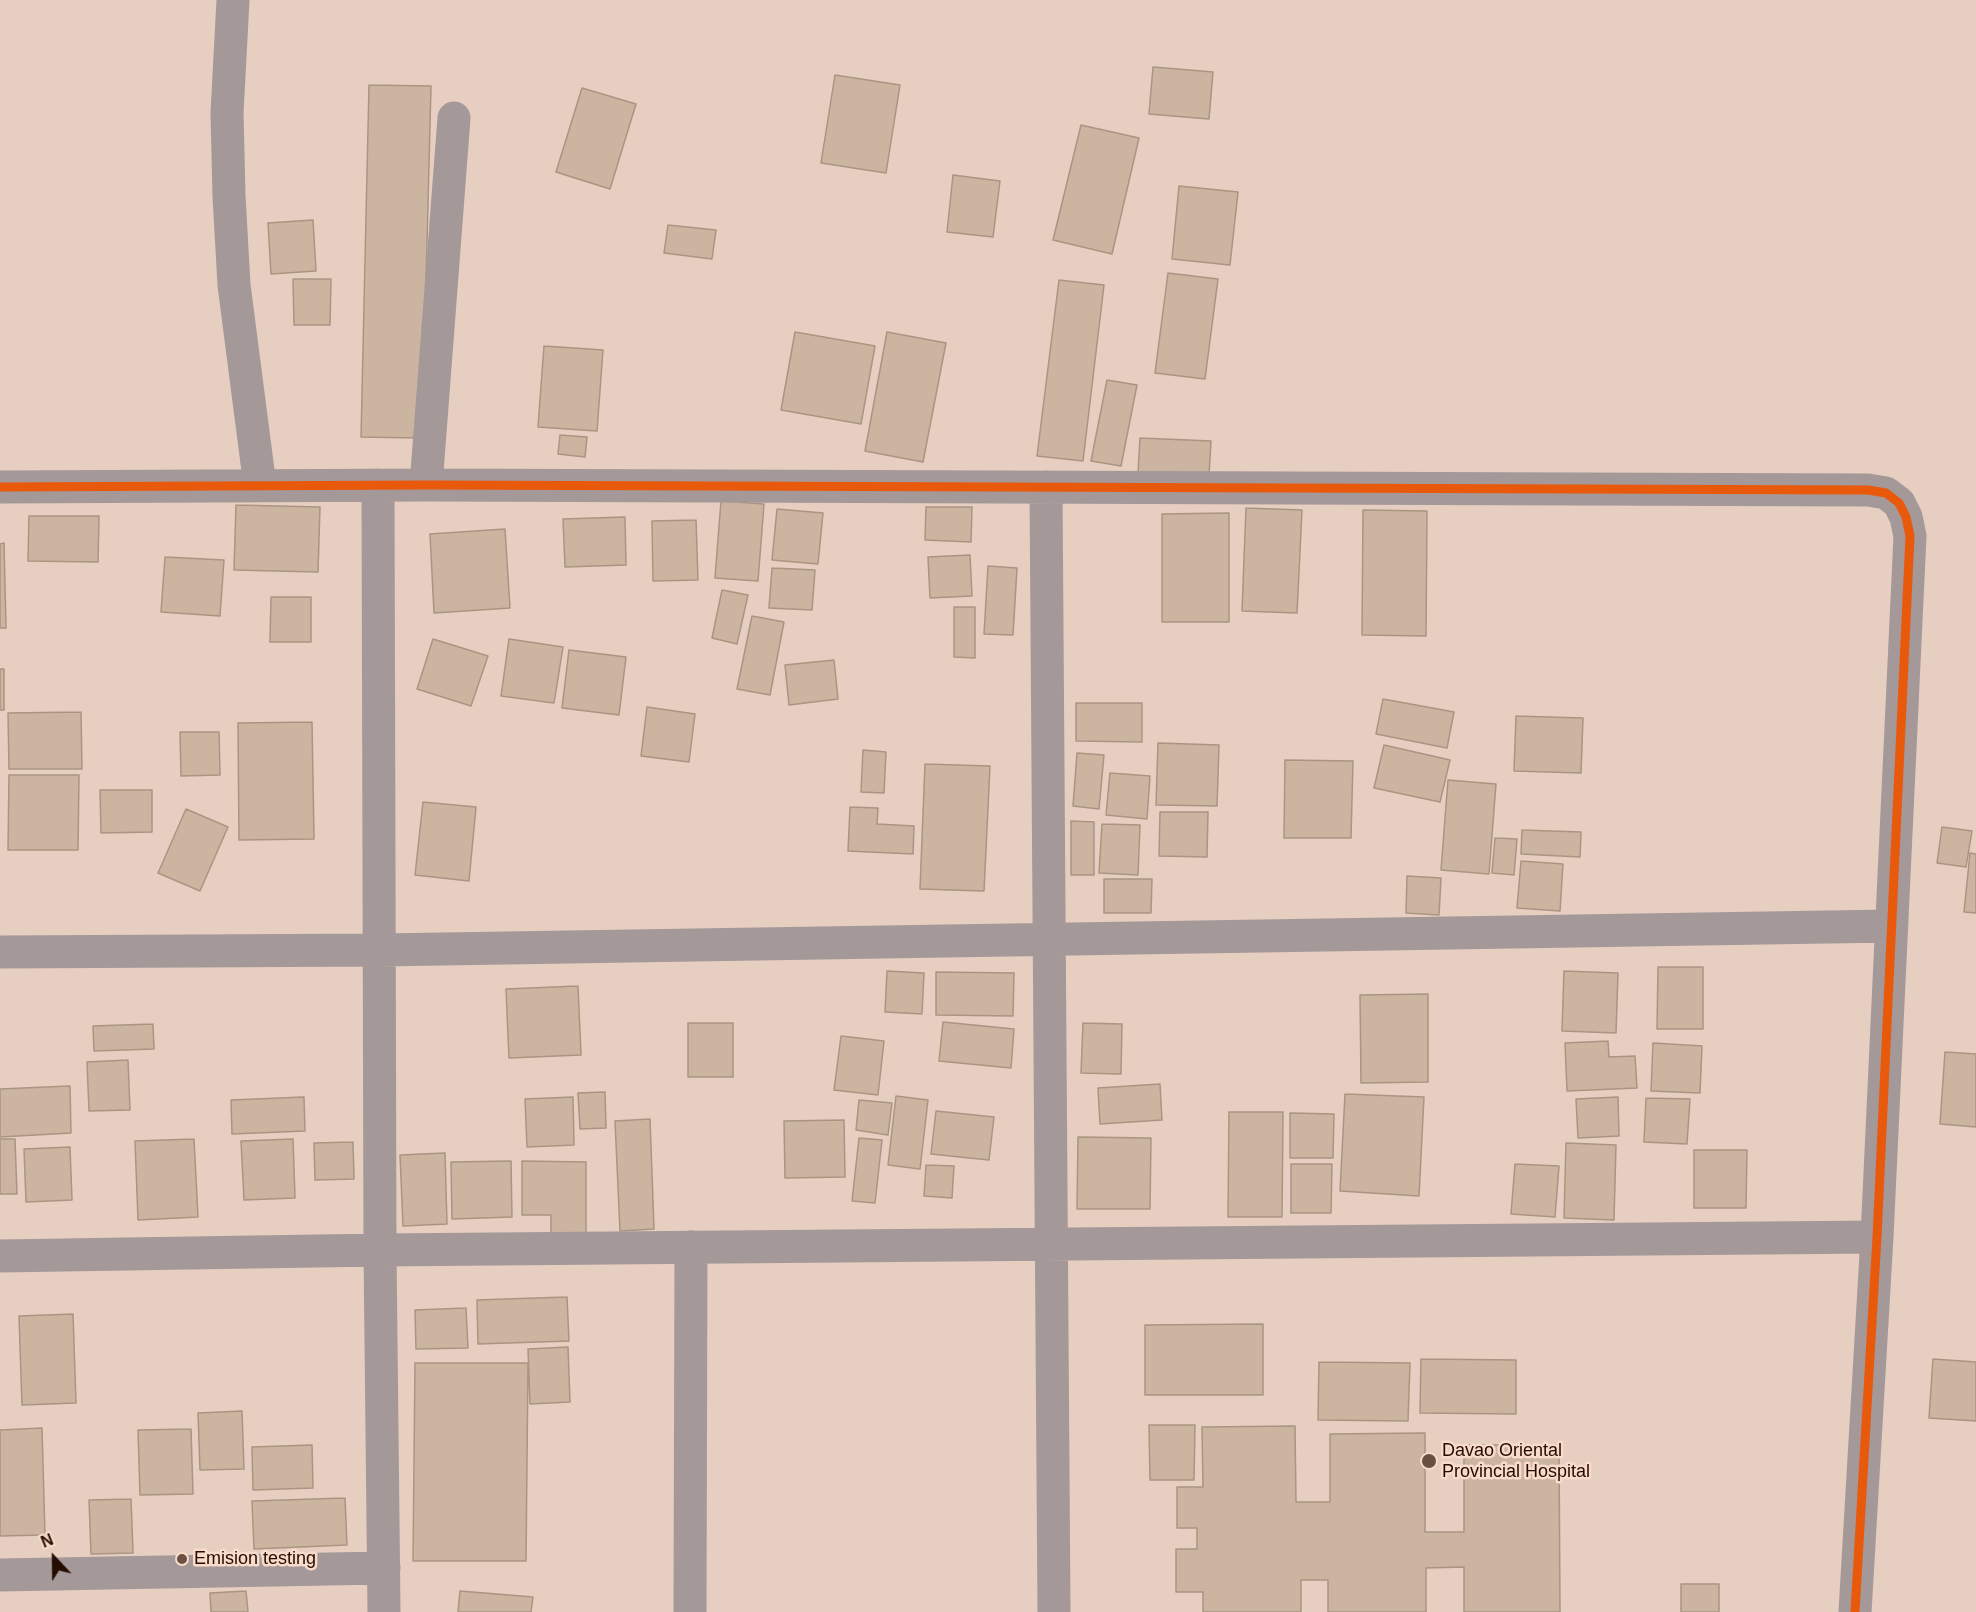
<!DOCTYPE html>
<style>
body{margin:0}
#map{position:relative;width:1976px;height:1612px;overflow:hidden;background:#e6cec0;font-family:Arial,sans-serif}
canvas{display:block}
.north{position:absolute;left:24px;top:1528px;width:60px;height:60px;-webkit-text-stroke:4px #f8dbca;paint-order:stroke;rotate:338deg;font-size:16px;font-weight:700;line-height:24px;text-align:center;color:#250c00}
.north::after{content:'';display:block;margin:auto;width:21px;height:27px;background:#250c00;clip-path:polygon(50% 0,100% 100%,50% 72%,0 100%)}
</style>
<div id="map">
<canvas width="1976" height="1612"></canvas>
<div class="north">N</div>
</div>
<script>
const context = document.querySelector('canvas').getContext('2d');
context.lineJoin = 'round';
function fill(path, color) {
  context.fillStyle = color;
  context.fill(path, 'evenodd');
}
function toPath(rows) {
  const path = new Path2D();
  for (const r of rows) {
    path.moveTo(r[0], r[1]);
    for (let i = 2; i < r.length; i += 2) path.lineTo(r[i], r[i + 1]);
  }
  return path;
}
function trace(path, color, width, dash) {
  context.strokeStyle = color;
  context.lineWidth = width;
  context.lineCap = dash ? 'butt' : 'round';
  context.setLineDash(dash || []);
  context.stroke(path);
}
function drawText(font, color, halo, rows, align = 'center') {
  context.font = font + ' Arial,sans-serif';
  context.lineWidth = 5;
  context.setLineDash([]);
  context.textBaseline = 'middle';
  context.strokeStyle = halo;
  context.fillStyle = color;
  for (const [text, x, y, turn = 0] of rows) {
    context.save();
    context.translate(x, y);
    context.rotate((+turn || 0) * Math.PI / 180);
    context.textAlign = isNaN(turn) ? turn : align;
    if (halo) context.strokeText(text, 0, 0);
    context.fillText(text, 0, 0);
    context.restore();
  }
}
const building = toPath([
 [1153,67,1213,72,1209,119,1149,114,1153,67],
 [835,75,900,85,886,173,821,163,835,75],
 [369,85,431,86,422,438,361,437,369,85],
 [582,88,636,104,610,189,556,172,582,88],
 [1081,125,1139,138,1112,254,1053,240,1081,125],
 [953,175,1000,181,993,237,947,232,953,175],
 [1179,186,1238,192,1230,265,1172,259,1179,186],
 [313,220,316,271,271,274,268,223,313,220],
 [668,225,716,230,712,259,664,253,668,225],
 [1168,273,1218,279,1205,379,1155,373,1168,273],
 [293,279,331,279,330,325,294,325,293,279],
 [1059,280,1104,285,1083,461,1037,456,1059,280],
 [795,332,875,346,861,424,781,410,795,332],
 [887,332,946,343,923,462,865,451,887,332],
 [544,346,603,350,597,431,538,427,544,346],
 [1107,380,1137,385,1121,466,1091,461,1107,380],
 [560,435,587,437,585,457,558,454,560,435],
 [1140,438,1211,441,1209,475,1138,473,1140,438],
 [721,501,764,504,758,581,715,578,721,501],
 [236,505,320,507,318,572,234,570,236,505],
 [926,507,972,507,971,542,925,540,926,507],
 [1246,508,1302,510,1297,613,1242,611,1246,508],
 [777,509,823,513,818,564,772,560,777,509],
 [1363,510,1427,511,1426,636,1362,635,1363,510],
 [1229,513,1229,622,1162,622,1162,514,1229,513],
 [29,516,99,516,98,562,28,561,29,516],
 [625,517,626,565,565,567,563,519,625,517],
 [696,520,698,580,653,581,652,521,696,520],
 [505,529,510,608,434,613,430,534,505,529],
 [4,543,6,628,0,628,0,544,4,543],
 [970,555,972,596,930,598,928,557,970,555],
 [165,557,224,560,220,616,161,612,165,557],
 [988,566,1017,568,1013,635,984,634,988,566],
 [772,568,815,570,812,610,769,608,772,568],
 [722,590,748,595,737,644,712,638,722,590],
 [271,597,311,597,311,642,270,642,271,597],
 [954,607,975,607,975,658,954,657,954,607],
 [752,616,784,622,770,695,737,689,752,616],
 [433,639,488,656,471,706,417,689,433,639],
 [509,639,563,647,554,703,501,696,509,639],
 [569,650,626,657,619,715,562,708,569,650],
 [834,660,838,699,789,705,785,665,834,660],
 [0,669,4,669,4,710,0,710,0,669],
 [1383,699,1454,712,1447,748,1376,734,1383,699],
 [1076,703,1142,703,1142,742,1076,741,1076,703],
 [647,707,695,714,689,762,641,756,647,707],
 [81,712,82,769,9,769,8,713,81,712],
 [1516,716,1583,718,1581,773,1514,771,1516,716],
 [312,722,314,839,239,840,238,723,312,722],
 [180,732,219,732,220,775,181,776,180,732],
 [1158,743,1219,745,1217,806,1156,805,1158,743],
 [1384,745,1450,760,1440,802,1374,788,1384,745],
 [863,750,886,752,884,793,861,792,863,750],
 [1077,753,1104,755,1099,809,1073,806,1077,753],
 [1285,760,1353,761,1351,838,1284,838,1285,760],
 [925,764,990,766,984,891,920,889,925,764],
 [1110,773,1150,776,1147,819,1106,815,1110,773],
 [9,775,79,775,78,850,8,850,9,775],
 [1448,780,1496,784,1489,874,1441,870,1448,780],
 [100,790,152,790,152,832,101,833,100,790],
 [423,802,476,807,469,881,415,875,423,802],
 [850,807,878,808,877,824,914,826,913,854,848,851,850,807],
 [186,809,228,827,200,891,158,873,186,809],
 [1160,812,1208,812,1207,857,1159,856,1160,812],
 [1071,821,1094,822,1094,875,1071,875,1071,821],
 [1102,824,1140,825,1138,875,1099,873,1102,824],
 [1942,827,1972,831,1966,867,1937,863,1942,827],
 [1522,830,1581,832,1580,857,1521,854,1522,830],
 [1495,838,1517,839,1514,875,1492,873,1495,838],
 [1970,853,1976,854,1976,913,1964,912,1970,853],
 [1521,861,1563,864,1560,911,1517,908,1521,861],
 [1407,876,1441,878,1439,915,1406,913,1407,876],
 [1104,879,1152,879,1151,913,1104,913,1104,879],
 [1658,967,1703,967,1703,1029,1657,1029,1658,967],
 [887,971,924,973,922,1014,885,1012,887,971],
 [1564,971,1618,973,1616,1033,1562,1031,1564,971],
 [936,972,1014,973,1013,1016,936,1015,936,972],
 [578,986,581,1055,509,1058,506,989,578,986],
 [1428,994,1428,1082,1361,1083,1360,995,1428,994],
 [943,1022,1014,1029,1011,1068,939,1061,943,1022],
 [688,1023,733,1023,733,1077,688,1077,688,1023],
 [1083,1023,1122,1024,1121,1074,1081,1073,1083,1023],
 [153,1024,154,1049,94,1051,93,1026,153,1024],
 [841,1036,884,1041,878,1095,834,1090,841,1036],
 [1608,1041,1609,1057,1635,1056,1637,1088,1567,1091,1565,1043,1608,1041],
 [1653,1043,1702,1046,1700,1093,1651,1091,1653,1043],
 [1945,1052,1976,1054,1976,1127,1940,1124,1945,1052],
 [128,1060,130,1110,89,1111,87,1062,128,1060],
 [1160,1084,1162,1120,1100,1124,1098,1088,1160,1084],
 [70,1086,71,1133,0,1137,0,1089,70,1086],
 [605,1092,606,1128,580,1129,578,1093,605,1092],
 [1345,1094,1424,1097,1419,1196,1340,1191,1345,1094],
 [896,1096,928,1100,920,1169,888,1165,896,1096],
 [304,1097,305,1131,232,1134,231,1100,304,1097],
 [573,1097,574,1145,527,1147,525,1099,573,1097],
 [1618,1097,1619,1136,1578,1138,1576,1099,1618,1097],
 [1646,1098,1690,1099,1687,1144,1644,1142,1646,1098],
 [859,1100,892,1103,888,1135,856,1130,859,1100],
 [936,1111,994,1117,989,1160,931,1154,936,1111],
 [1229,1112,1283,1112,1282,1217,1228,1217,1229,1112],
 [1290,1113,1334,1114,1333,1158,1290,1158,1290,1113],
 [650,1119,654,1229,620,1231,615,1121,650,1119],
 [844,1120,845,1177,785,1178,784,1121,844,1120],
 [1078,1137,1151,1138,1150,1209,1077,1209,1078,1137],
 [859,1138,882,1140,875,1203,852,1201,859,1138],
 [0,1139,15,1139,17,1194,0,1194,0,1139],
 [194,1139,198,1217,138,1220,135,1141,194,1139],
 [293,1139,295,1198,244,1200,241,1141,293,1139],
 [353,1142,354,1179,315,1180,314,1143,353,1142],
 [1566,1143,1616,1145,1614,1220,1564,1218,1566,1143],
 [70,1147,72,1200,26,1202,24,1149,70,1147],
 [1694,1150,1747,1150,1746,1208,1694,1208,1694,1150],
 [445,1153,447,1224,403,1226,400,1155,445,1153],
 [511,1161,512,1217,452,1219,451,1162,511,1161],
 [522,1161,586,1162,586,1234,551,1234,551,1215,522,1215,522,1161],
 [1291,1164,1332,1164,1331,1213,1291,1213,1291,1164],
 [1515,1164,1559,1166,1555,1217,1511,1214,1515,1164],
 [926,1165,954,1166,952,1198,924,1196,926,1165],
 [567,1297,569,1341,478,1344,477,1300,567,1297],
 [466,1308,468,1348,416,1349,415,1310,466,1308],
 [73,1314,76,1403,22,1405,19,1316,73,1314],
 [1263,1324,1263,1395,1145,1395,1145,1325,1263,1324],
 [568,1347,570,1402,530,1404,528,1349,568,1347],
 [1421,1359,1516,1360,1516,1414,1420,1413,1421,1359],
 [1933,1359,1976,1362,1976,1421,1929,1418,1933,1359],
 [1319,1362,1410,1363,1408,1421,1318,1420,1319,1362],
 [415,1363,528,1363,526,1561,413,1561,415,1363],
 [242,1411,244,1469,200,1470,198,1413,242,1411],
 [1149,1425,1195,1425,1194,1480,1150,1480,1149,1425],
 [1295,1426,1296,1502,1330,1502,1330,1434,1425,1433,1425,1532,1464,1532,1464,1445,1559,1445,1560,1612,1464,1612,1464,1567,1426,1568,1426,1612,1328,1612,1328,1580,1301,1580,1301,1612,1203,1612,1203,1592,1176,1592,1176,1549,1197,1549,1197,1528,1177,1528,1177,1487,1203,1487,1202,1427,1295,1426],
 [42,1428,45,1535,0,1536,0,1430,42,1428],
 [191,1429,193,1494,140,1495,138,1430,191,1429],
 [312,1445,313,1488,253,1490,252,1447,312,1445],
 [345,1498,347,1545,254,1549,252,1501,345,1498],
 [131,1499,133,1553,91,1554,89,1500,131,1499],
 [1681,1584,1719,1584,1719,1612,1681,1612,1681,1584],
 [246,1591,248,1612,211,1612,210,1593,246,1591],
 [460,1591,533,1597,531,1612,458,1612,460,1591]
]);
fill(building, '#ccb5a0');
trace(building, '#a99582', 1.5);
trace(toPath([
 [233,0,227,113,229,196,234,285,260,486],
 [378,485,380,1250,384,1612],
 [426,485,454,118],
 [0,487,426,485,1868,490,1886,493,1899,503,1906,517,1910,536,1877,1237,1855,1612],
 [1046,487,1054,1612],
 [0,952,380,950,1891,926],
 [0,1256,380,1250,1877,1237],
 [0,1575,384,1568],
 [690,1612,691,1247]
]), '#a59899', 33);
trace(toPath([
 [0,487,426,485,1868,490,1886,493,1899,503,1906,517,1910,536,1877,1237,1855,1612]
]), '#e8590c', 9);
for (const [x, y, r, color] of [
 [1429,1461,8,"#695043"],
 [182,1559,6,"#695043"]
]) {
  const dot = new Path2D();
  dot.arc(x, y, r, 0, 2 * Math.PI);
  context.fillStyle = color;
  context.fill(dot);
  trace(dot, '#f8dbca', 2);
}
drawText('18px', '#250c00', '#f8dbca', [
 ["Davao Oriental",1442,1451],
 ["Provincial Hospital",1442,1472],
 ["Emision testing",194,1559]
], 'left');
</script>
